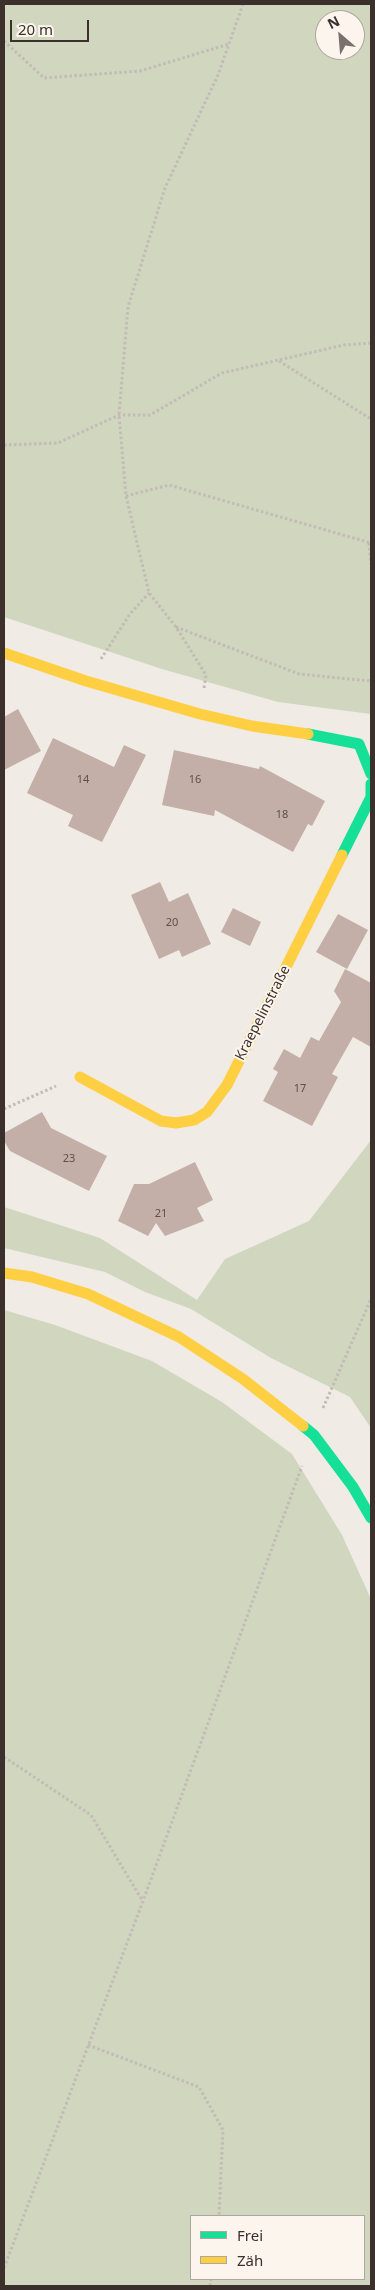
<!DOCTYPE html>
<meta charset="utf-8">
<style>
body{margin:0}
#map{position:relative;width:375px;height:2290px;overflow:hidden;background:#f0ebe5;font-family:"Noto Sans",sans-serif}
canvas{display:block}
.frame{position:absolute;inset:0;border:5px solid #3b302b;pointer-events:none}
.legend{position:absolute;left:190px;top:2215px;width:175px;height:65px;box-sizing:border-box;background:#fbf5ee;border:1px solid #aea6a0;margin:0;padding:6px 9px;list-style:none;font-size:15px;color:#3b302b}
.legend li{display:flex;align-items:center;gap:10px;height:25px}
.legend b{width:25px;border:1px solid #aea6a0}
.north{position:absolute;left:315px;top:10px;width:50px;height:50px;box-sizing:border-box;background:#fbf5ee;border:1px solid #aea6a0;border-radius:50%;rotate:333deg;font-size:14px;font-weight:700;line-height:20px;text-align:center;color:#3b302b}
.north::after{content:'';display:block;margin:auto;width:18px;height:22px;background:#7a716c;clip-path:polygon(50% 0,100% 100%,50% 72%,0 100%)}
.scale{position:absolute;left:10px;top:20px;width:79px;height:22px;box-sizing:border-box;border:2px solid #3b302b;border-top:0;padding-left:6px;font-size:15px;line-height:18px;white-space:nowrap;color:#3b302b;-webkit-text-stroke:4px #fbf5ee;paint-order:stroke}
</style>
<div id="map">
<canvas width="375" height="2290"></canvas>
<div class="frame"></div>
<ul class="legend">
<li><b style="height:6px;background:#16e098"></b>Frei</li>
<li><b style="height:6px;background:#ffcf43"></b>Zäh</li>
</ul>
<div class="north">N</div>
<div class="scale">20 m</div>
</div>
<script>
const context = document.querySelector('canvas').getContext('2d');
context.lineJoin = 'round';
function fill(path, color) {
  context.fillStyle = color;
  context.fill(path, 'evenodd');
}
function toPath(rows) {
  const path = new Path2D();
  for (const r of rows) {
    path.moveTo(r[0], r[1]);
    for (let i = 2; i < r.length; i += 2) path.lineTo(r[i], r[i + 1]);
  }
  return path;
}
function trace(path, color, width, dash) {
  context.strokeStyle = color;
  context.lineWidth = width;
  context.lineCap = dash ? 'butt' : 'round';
  context.setLineDash(dash || []);
  context.stroke(path);
}
function drawText(font, color, halo, rows, align = 'center') {
  context.font = font + ' "Noto Sans",sans-serif';
  context.lineWidth = 4;
  context.setLineDash([]);
  context.textBaseline = 'middle';
  context.strokeStyle = halo;
  context.fillStyle = color;
  for (const [text, x, y, turn = 0] of rows) {
    context.save();
    context.translate(x, y);
    context.rotate((+turn || 0) * Math.PI / 180);
    context.textAlign = isNaN(turn) ? turn : align;
    if (halo) context.strokeText(text, 0, 0);
    context.fillText(text, 0, 0);
    context.restore();
  }
}
fill(toPath([
 [4,4,371,4,371,714,278,702,162,669,4,617],
 [325,20,355,20,355,50,325,50],
 [371,1140,371,1428,350,1397,271,1358,191,1309,145,1292,105,1272,4,1248,4,1207,100,1238,197,1300,225,1259,309,1221],
 [4,1310,55,1325,152,1361,222,1402,292,1454,342,1535,370,1597,371,2286,4,2286],
 [191,2216,364,2216,364,2279,191,2279]
]), '#d1d6bf');
fill(toPath([
 [18,709,41,751,4,770,4,717],
 [53,738,114,767,124,745,146,755,102,842,68,826,73,815,27,793],
 [174,750,259,769,260,766,325,801,312,826,308,824,293,852,215,810,214,816,162,805],
 [160,882,169,902,188,893,211,944,182,957,179,950,159,959,131,895],
 [233,908,261,922,250,946,221,932],
 [338,914,368,930,347,969,316,952],
 [345,969,371,983,371,1047,353,1037,332,1074,338,1077,312,1126,263,1101,278,1072,273,1069,284,1049,300,1058,311,1037,319,1041,341,1002,334,991],
 [42,1112,51,1128,107,1156,89,1191,10,1151,4,1141,4,1133],
 [195,1162,213,1200,197,1208,204,1221,165,1236,156,1223,148,1236,118,1221,134,1184,149,1184]
]), '#c3afa7');
trace(toPath([
 [4,41,44,78,140,71,229,44],
 [279,361,371,419],
 [4,445,58,443,119,415,150,415,222,373,344,345,371,343],
 [126,496,169,485,371,543],
 [369,543,371,564],
 [176,627,299,674,371,681],
 [101,659,130,614,149,593],
 [204,688,206,675,176,627,149,593,126,496,119,415,128,307,165,188,218,75,243,4],
 [4,1109,56,1086],
 [323,1408,371,1299],
 [4,1757,91,1815,142,1900],
 [88,2045,199,2087,223,2130,219,2216],
 [4,2268,143,1901,302,1466],
 [210,2286,211,2279]
]), '#c2bbb6', 3, [2.5, 2.5]);
trace(toPath([
 [308,734,359,744,371,774],
 [342,855,371,797,371,784],
 [303,1426,314,1435,353,1487,371,1518]
]), '#16e098', 11);
trace(toPath([
 [4,653,86,681,200,714,252,726,308,734],
 [80,1077,161,1121,176,1123,194,1120,207,1112,227,1085,342,855],
 [4,1273,32,1277,88,1294,179,1337,243,1379,303,1426]
]), '#ffcf43', 11);
drawText('11px', '#5d504a', null, [
 ["14",83,780],
 ["16",195,780],
 ["18",282,815],
 ["20",172,923],
 ["17",300,1089],
 ["23",69,1159],
 ["21",161,1214]
]);
drawText('14px', '#3b302b', '#fbf5ee', [
 ["Kraepelinstraße",263,1013,-63]
]);
</script>
